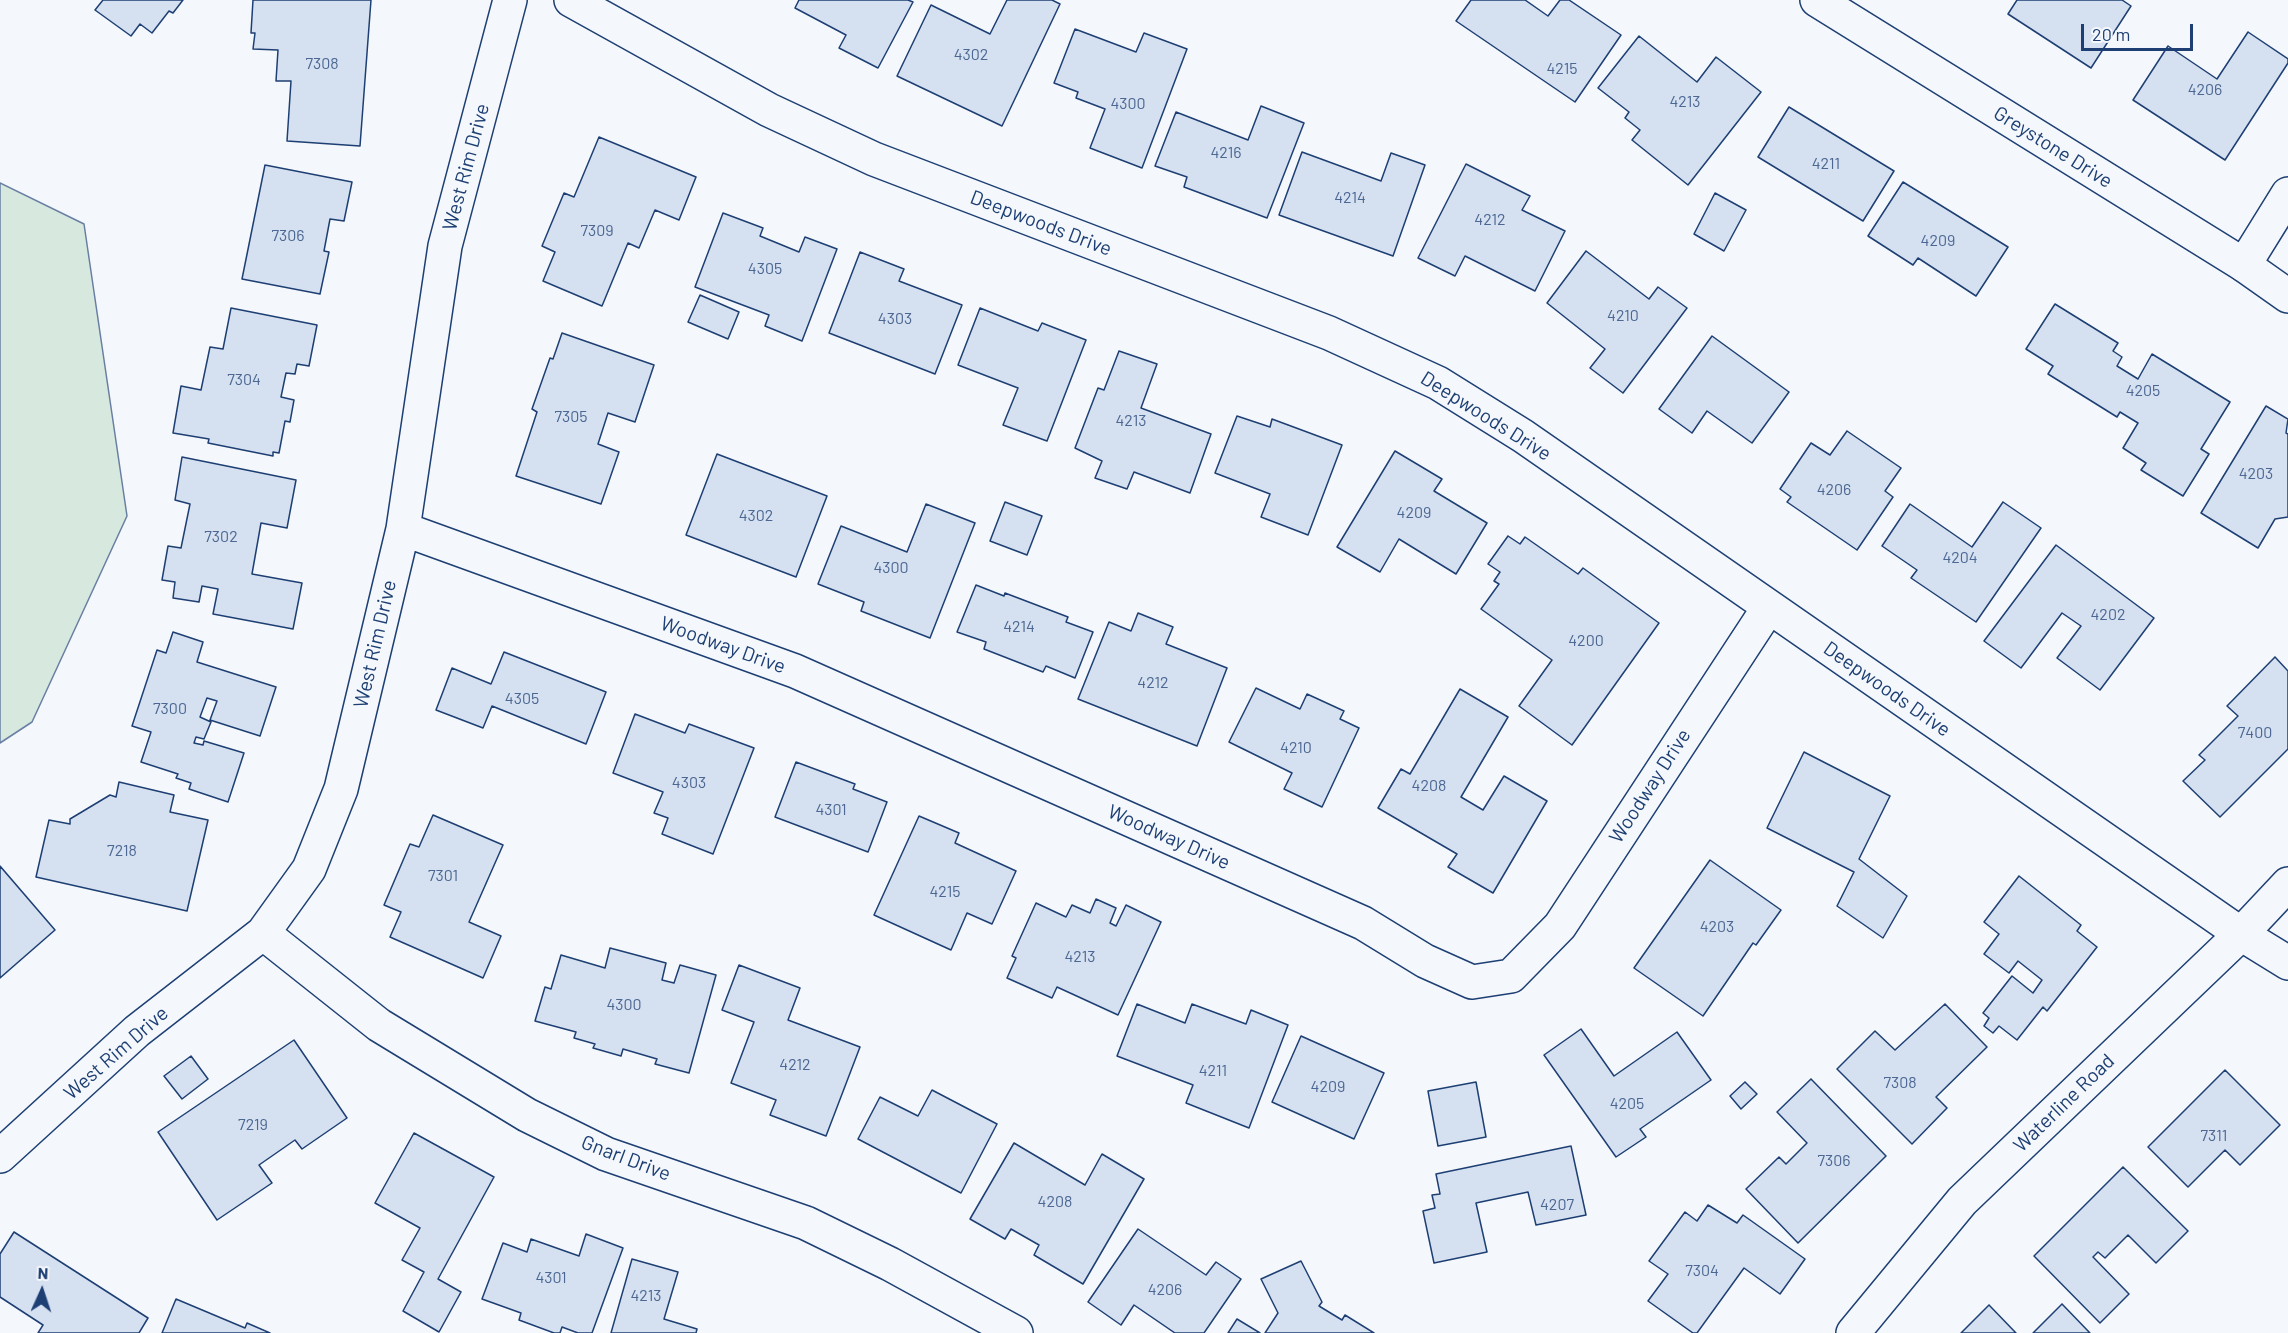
<!DOCTYPE html>
<style>
body{margin:0}
#map{position:relative;width:2288px;height:1333px;overflow:hidden;background:#f4f7fb;font-family:Barlow,sans-serif}
canvas{display:block}
.north{position:absolute;left:12px;top:1261px;width:60px;height:60px;-webkit-text-stroke:4px #f4f7fb;paint-order:stroke;rotate:3deg;font-size:16px;font-weight:700;line-height:24px;text-align:center;color:#1d3f73}
.north::after{content:'';display:block;margin:auto;width:21px;height:27px;background:#1d3f73;clip-path:polygon(50% 0,100% 100%,50% 72%,0 100%)}
.scale{position:absolute;left:2081px;top:24px;width:112px;height:27px;box-sizing:border-box;border:3px solid #1d3f73;border-top:0;padding-left:8px;font-size:18px;line-height:21px;white-space:nowrap;color:#1d3f73;-webkit-text-stroke:4px #f4f7fb;paint-order:stroke}
</style>
<div id="map">
<canvas width="2288" height="1333"></canvas>
<div class="north">N</div>
<div class="scale">20 m</div>
</div>
<script>
const context = document.querySelector('canvas').getContext('2d');
context.lineJoin = 'round';
function fill(path, color) {
  context.fillStyle = color;
  context.fill(path, 'evenodd');
}
function toPath(rows) {
  const path = new Path2D();
  for (const r of rows) {
    path.moveTo(r[0], r[1]);
    for (let i = 2; i < r.length; i += 2) path.lineTo(r[i], r[i + 1]);
  }
  return path;
}
function trace(path, color, width, dash) {
  context.strokeStyle = color;
  context.lineWidth = width;
  context.lineCap = dash ? 'butt' : 'round';
  context.setLineDash(dash || []);
  context.stroke(path);
}
function drawText(font, color, halo, rows, align = 'center') {
  context.font = font + ' Barlow,sans-serif';
  context.lineWidth = 4.5;
  context.setLineDash([]);
  context.textBaseline = 'middle';
  context.strokeStyle = halo;
  context.fillStyle = color;
  for (const [text, x, y, turn = 0] of rows) {
    context.save();
    context.translate(x, y);
    context.rotate((+turn || 0) * Math.PI / 180);
    context.textAlign = isNaN(turn) ? turn : align;
    if (halo) context.strokeText(text, 0, 0);
    context.fillText(text, 0, 0);
    context.restore();
  }
}
const green = toPath([
 [0,183,84,224,127,516,32,722,0,743,0,183]
]);
fill(green, '#d7e8df');
trace(green, '#687fa3', 1.5);
const building = toPath([
 [103,0,183,0,173,13,169,11,152,33,140,24,131,36,95,10,103,0],
 [253,0,371,0,360,146,287,141,291,81,276,81,278,50,253,49,255,33,251,33,253,0],
 [799,0,908,0,913,2,878,68,839,48,846,35,795,8,799,0],
 [1007,0,1052,0,1060,4,1002,126,897,76,931,5,990,34,1007,0],
 [1471,0,1525,0,1548,16,1560,0,1569,0,1621,35,1575,102,1456,21,1471,0],
 [2017,0,2122,0,2131,6,2091,68,2008,14,2017,0],
 [1075,29,1136,52,1144,33,1187,49,1142,168,1090,148,1105,109,1076,98,1078,92,1054,83,1075,29],
 [2248,32,2288,59,2288,63,2225,160,2133,100,2168,46,2217,79,2248,32],
 [1639,36,1697,82,1716,57,1761,92,1688,185,1632,140,1640,130,1625,118,1629,112,1598,88,1639,36],
 [1261,106,1304,123,1267,218,1184,187,1187,177,1155,166,1176,112,1248,140,1261,106],
 [1789,107,1894,171,1863,221,1758,157,1789,107],
 [599,137,696,177,679,220,655,210,639,248,628,243,602,306,543,281,555,252,542,246,564,193,574,197,599,137],
 [1302,152,1381,181,1391,153,1425,165,1393,256,1279,215,1302,152],
 [1466,164,1530,196,1522,210,1565,231,1535,291,1465,256,1455,276,1418,258,1466,164],
 [265,165,352,182,344,221,330,219,324,251,329,252,320,294,242,279,265,165],
 [1903,182,2008,247,1976,296,1918,258,1913,265,1868,236,1903,182],
 [1715,193,1746,210,1724,251,1694,234,1715,193],
 [723,213,763,228,760,236,799,252,805,237,837,249,802,341,765,326,769,315,695,287,723,213],
 [1586,251,1649,299,1658,287,1687,308,1623,393,1590,368,1605,349,1547,303,1586,251],
 [860,252,904,269,899,281,962,305,935,374,829,333,860,252],
 [700,295,739,312,728,339,688,322,700,295],
 [2055,304,2118,343,2113,351,2122,357,2117,366,2138,379,2152,354,2230,402,2201,449,2209,454,2183,496,2141,470,2146,463,2123,448,2138,423,2120,412,2117,417,2048,374,2053,366,2026,349,2055,304],
 [231,308,317,325,309,366,297,364,295,374,286,373,281,397,294,400,290,422,285,421,279,453,273,452,273,456,208,443,209,439,173,433,181,386,201,390,210,347,223,349,231,308],
 [980,308,1038,331,1042,323,1086,340,1047,441,1003,425,1018,388,958,365,980,308],
 [562,333,654,365,635,422,608,413,598,444,619,452,601,504,516,476,537,412,532,409,550,358,553,359,562,333],
 [1712,336,1789,392,1752,443,1707,411,1692,433,1659,409,1712,336],
 [1119,351,1157,364,1141,408,1211,434,1190,493,1134,472,1127,489,1095,478,1102,461,1075,448,1098,388,1104,390,1119,351],
 [2266,406,2288,419,2286,433,2288,434,2288,517,2275,519,2258,548,2201,513,2266,406],
 [1237,416,1270,427,1272,419,1342,445,1308,535,1261,517,1270,494,1215,473,1237,416],
 [1847,431,1901,468,1885,491,1893,497,1857,550,1787,502,1791,497,1780,489,1811,443,1830,455,1847,431],
 [1395,451,1442,479,1434,491,1487,523,1456,574,1399,539,1380,572,1337,547,1395,451],
 [717,454,827,496,796,577,686,535,717,454],
 [182,457,296,480,287,528,261,523,252,574,302,583,293,629,213,614,218,589,202,586,199,602,173,598,175,582,162,580,168,546,181,548,190,504,175,500,182,457],
 [1005,502,1042,516,1027,555,990,541,1005,502],
 [2003,502,2041,528,1976,622,1911,578,1917,570,1882,546,1910,504,1972,547,2003,502],
 [926,504,975,523,930,638,861,611,864,602,818,584,841,526,907,552,926,504],
 [1508,536,1520,544,1525,537,1578,574,1583,568,1659,623,1572,745,1519,706,1552,660,1481,609,1499,584,1494,581,1500,572,1488,564,1508,536],
 [2056,545,2154,618,2100,690,2057,658,2081,626,2062,613,2021,668,1984,641,2056,545],
 [976,585,1004,596,1005,593,1068,617,1066,622,1093,632,1075,678,1046,666,1043,672,984,649,986,642,957,632,976,585],
 [1138,613,1173,627,1166,644,1227,668,1197,746,1078,699,1109,622,1131,631,1138,613],
 [173,632,203,642,197,662,276,687,260,736,210,720,217,701,207,698,200,717,211,722,204,739,196,737,194,743,203,745,204,741,244,753,228,802,189,789,191,783,176,778,178,774,141,762,151,732,132,726,157,650,166,653,173,632],
 [504,652,606,692,586,744,492,706,483,728,436,710,452,668,491,684,504,652],
 [2275,657,2288,671,2288,749,2220,817,2183,781,2205,760,2199,755,2238,716,2227,706,2275,657],
 [1256,688,1300,709,1307,694,1344,711,1340,719,1359,728,1322,807,1284,789,1292,773,1229,742,1256,688],
 [1460,689,1508,717,1461,797,1483,810,1504,776,1547,801,1493,893,1448,867,1457,854,1378,808,1401,769,1410,774,1460,689],
 [635,714,685,733,689,724,754,748,713,854,662,834,668,818,654,813,663,792,613,773,635,714],
 [1804,752,1890,796,1859,859,1907,896,1883,938,1837,906,1854,872,1767,828,1804,752],
 [796,762,855,784,853,789,887,802,868,852,775,817,796,762],
 [119,782,174,795,170,812,208,820,187,911,36,877,49,820,70,824,70,819,110,795,116,797,119,782],
 [433,815,503,845,469,922,501,936,483,978,390,937,401,912,384,905,410,844,419,847,433,815],
 [919,816,959,833,955,843,1016,871,992,924,967,913,951,950,874,915,919,816],
 [1710,860,1781,910,1756,945,1753,943,1703,1016,1634,968,1710,860],
 [0,866,55,930,0,978,0,866],
 [2019,876,2081,925,2077,931,2097,947,2047,1011,2043,1007,2017,1040,1999,1026,1993,1033,1984,1026,1989,1018,1983,1013,2012,976,2033,993,2042,980,2018,961,2009,973,1984,954,1999,934,1984,922,2019,876],
 [1096,899,1116,908,1110,923,1116,926,1126,905,1161,922,1118,1015,1057,987,1052,998,1007,978,1016,958,1012,956,1036,903,1066,917,1072,905,1090,913,1096,899],
 [610,948,666,963,662,980,674,983,680,965,716,975,689,1073,655,1064,657,1059,623,1049,621,1056,593,1048,595,1044,574,1038,576,1032,535,1021,545,987,551,989,561,955,605,968,610,948],
 [739,965,800,988,788,1020,860,1047,826,1136,770,1115,776,1100,731,1083,754,1022,722,1010,739,965],
 [1137,1004,1185,1023,1192,1004,1246,1024,1251,1010,1288,1025,1249,1128,1186,1103,1193,1085,1117,1056,1137,1004],
 [1945,1004,1987,1047,1936,1097,1947,1108,1912,1144,1837,1069,1875,1031,1895,1050,1945,1004],
 [1581,1029,1614,1076,1677,1032,1711,1080,1640,1129,1646,1137,1616,1157,1544,1055,1581,1029],
 [1301,1036,1384,1073,1354,1139,1272,1102,1301,1036],
 [294,1040,347,1118,302,1149,295,1140,259,1165,272,1183,217,1220,158,1132,294,1040],
 [191,1056,208,1079,182,1099,164,1076,191,1056],
 [2225,1070,2280,1125,2240,1165,2225,1150,2188,1187,2148,1147,2225,1070],
 [1811,1079,1886,1156,1798,1243,1746,1189,1779,1157,1786,1164,1807,1143,1777,1112,1811,1079],
 [1476,1082,1486,1137,1438,1146,1428,1091,1476,1082],
 [1745,1082,1757,1094,1741,1109,1730,1096,1745,1082],
 [932,1090,997,1124,961,1193,858,1139,880,1097,918,1116,932,1090],
 [414,1133,494,1177,438,1279,461,1292,439,1332,403,1311,424,1272,402,1260,420,1228,375,1203,414,1133],
 [1014,1143,1085,1185,1102,1154,1144,1179,1083,1284,1034,1255,1039,1245,1011,1229,1005,1239,970,1219,1014,1143],
 [1571,1146,1586,1215,1536,1225,1528,1192,1476,1203,1487,1252,1434,1263,1423,1211,1435,1208,1432,1195,1440,1194,1436,1174,1571,1146],
 [2123,1167,2188,1231,2156,1263,2128,1235,2105,1258,2098,1252,2093,1257,2129,1294,2100,1323,2034,1256,2123,1167],
 [1708,1205,1737,1223,1743,1215,1805,1259,1780,1294,1744,1268,1697,1333,1693,1333,1648,1301,1668,1274,1649,1261,1685,1212,1697,1221,1708,1205],
 [1138,1229,1206,1275,1216,1262,1241,1279,1204,1333,1175,1333,1134,1305,1121,1325,1088,1302,1138,1229],
 [14,1232,148,1318,139,1333,38,1333,43,1325,0,1297,0,1254,14,1232],
 [586,1234,623,1248,592,1333,578,1333,562,1327,560,1333,554,1333,519,1320,521,1313,482,1299,503,1243,527,1252,531,1239,579,1256,586,1234],
 [632,1259,678,1272,664,1319,697,1329,696,1333,611,1333,632,1259],
 [1301,1261,1322,1302,1319,1306,1342,1320,1345,1315,1374,1333,1265,1333,1278,1313,1261,1279,1301,1261],
 [176,1299,245,1328,247,1323,270,1333,162,1333,176,1299],
 [2062,1304,2090,1333,2033,1333,2062,1304],
 [1989,1305,2016,1333,1961,1333,1989,1305],
 [1237,1319,1260,1333,1228,1333,1237,1319]
]);
fill(building, '#d5e0f0');
trace(building, '#1d3f73', 1.5);
const minor = toPath([
 [571,0,769,110,874,159,1329,333,1438,383,1523,436,2241,934,2288,963],
 [2244,265,2288,194],
 [403,529,795,671,1363,923,1425,961,1472,982,1511,976,1560,926,1769,607],
 [263,933,379,1025,527,1115,606,1154,806,1223,890,1264,1016,1333],
 [0,1156,137,1031,263,933,309,869,341,789,403,529,445,246,510,0],
 [1853,1333,1962,1201,2241,934,2288,884]
]);
const tertiary = toPath([
 [1817,0,2244,265,2288,296]
]);
trace(minor, '#1d3f73', 36);
trace(tertiary, '#1d3f73', 36);
trace(minor, '#f4f7fb', 33);
trace(tertiary, '#f4f7fb', 33);
drawText('16px', '#4b6792', null, [
 ["4302",971,55],
 ["7308",322,64],
 ["4215",1562,69],
 ["4206",2205,90],
 ["4213",1685,102],
 ["4300",1128,104],
 ["4216",1226,153],
 ["4211",1826,164],
 ["4214",1350,198],
 ["4212",1490,220],
 ["7309",597,231],
 ["7306",288,236],
 ["4209",1938,241],
 ["4305",765,269],
 ["4210",1623,316],
 ["4303",895,319],
 ["7304",244,380],
 ["4205",2143,391],
 ["7305",571,417],
 ["4213",1131,421],
 ["4203",2256,474],
 ["4206",1834,490],
 ["4209",1414,513],
 ["4302",756,516],
 ["7302",221,537],
 ["4204",1960,558],
 ["4300",891,568],
 ["4202",2108,615],
 ["4214",1019,627],
 ["4200",1586,641],
 ["4212",1153,683],
 ["4305",522,699],
 ["7300",170,709],
 ["7400",2255,733],
 ["4210",1296,748],
 ["4303",689,783],
 ["4208",1429,786],
 ["4301",831,810],
 ["7218",122,851],
 ["7301",443,876],
 ["4215",945,892],
 ["4203",1717,927],
 ["4213",1080,957],
 ["4300",624,1005],
 ["4212",795,1065],
 ["4211",1213,1071],
 ["7308",1900,1083],
 ["4209",1328,1087],
 ["4205",1627,1104],
 ["7219",253,1125],
 ["7311",2214,1136],
 ["7306",1834,1161],
 ["4208",1055,1202],
 ["4207",1557,1205],
 ["7304",1702,1271],
 ["4301",551,1278],
 ["4206",1165,1290],
 ["4213",646,1296]
]);
drawText('20px', '#1d3f73', '#f4f7fb', [
 ["Greystone Drive",2053,147,32],
 ["West Rim Drive",466,167,-75],
 ["Deepwoods Drive",1041,223,21],
 ["Deepwoods Drive",1486,416,32],
 ["West Rim Drive",375,644,-77],
 ["Woodway Drive",723,645,20],
 ["Deepwoods Drive",1887,689,35],
 ["Woodway Drive",1650,786,-57],
 ["Woodway Drive",1169,837,24],
 ["West Rim Drive",116,1053,-41],
 ["Waterline Road",2064,1103,-44],
 ["Gnarl Drive",626,1158,21]
]);
</script>
